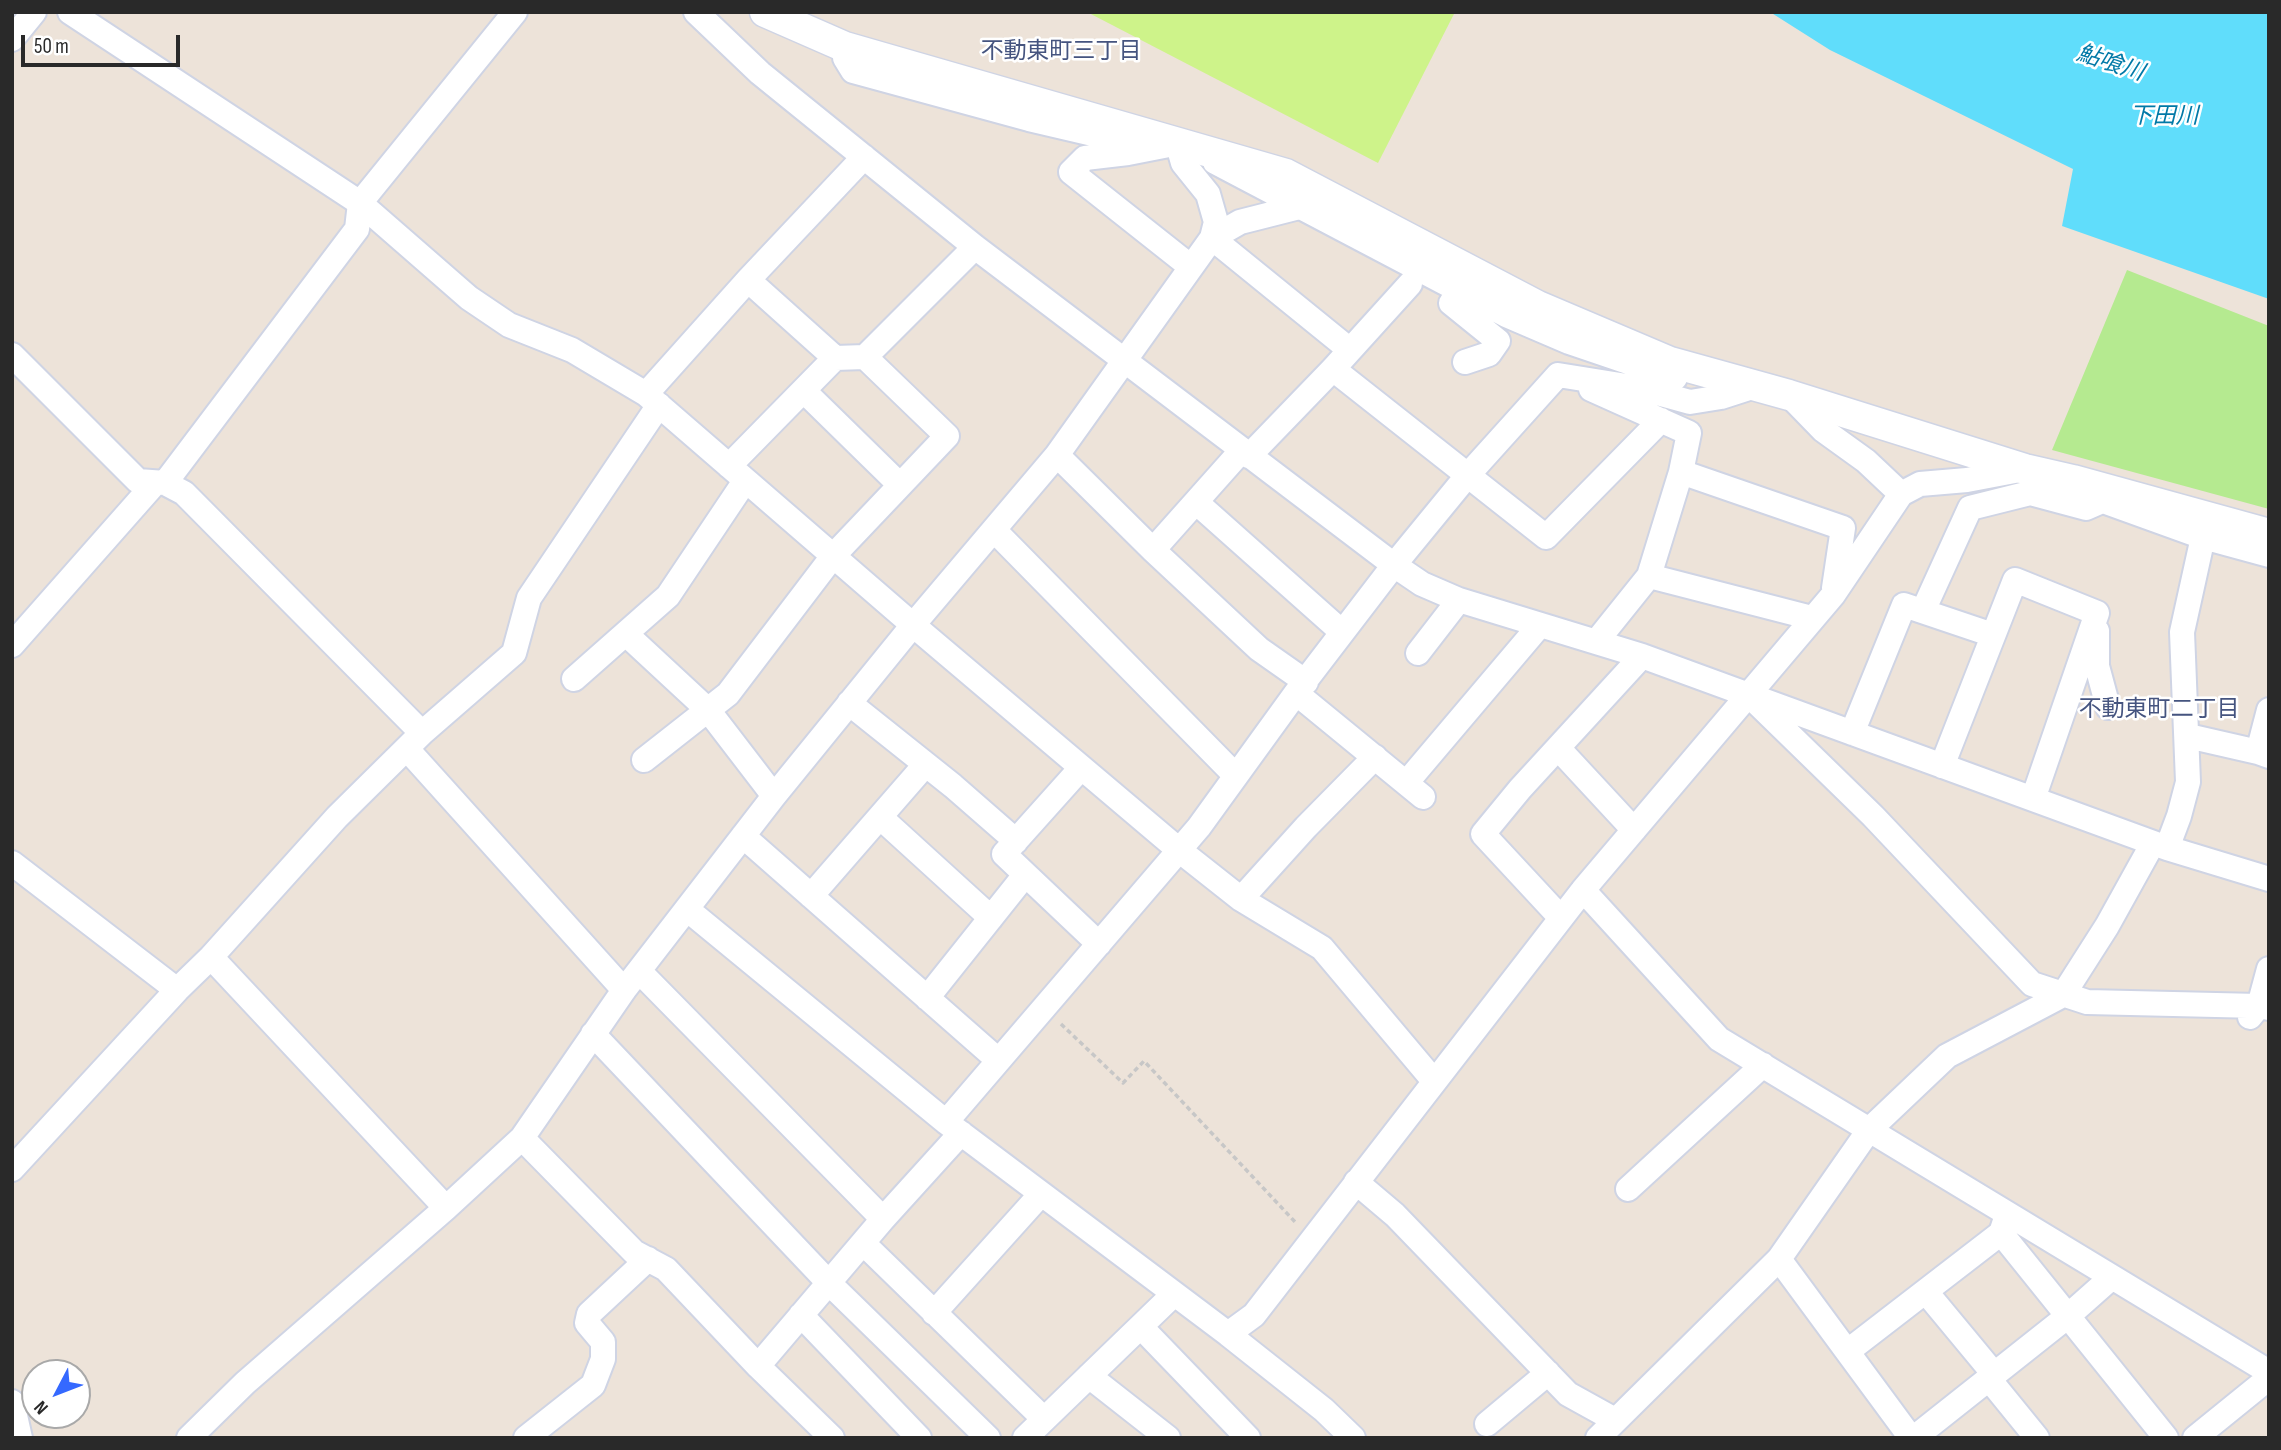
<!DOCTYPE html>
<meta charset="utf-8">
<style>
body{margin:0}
#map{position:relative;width:2281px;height:1450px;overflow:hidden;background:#ede3d9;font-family:"Sofia Sans Condensed",sans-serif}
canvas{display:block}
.frame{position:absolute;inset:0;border:14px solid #292929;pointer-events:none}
.north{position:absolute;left:21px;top:1359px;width:70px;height:70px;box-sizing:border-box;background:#fff;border:2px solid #a9a9a9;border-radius:50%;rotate:228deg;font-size:19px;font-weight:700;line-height:28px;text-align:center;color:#292929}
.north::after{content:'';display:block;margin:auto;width:24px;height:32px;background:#3569ff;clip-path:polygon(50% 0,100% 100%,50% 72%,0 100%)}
.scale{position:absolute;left:21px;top:35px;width:159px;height:32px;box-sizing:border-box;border:4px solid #292929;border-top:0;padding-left:9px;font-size:21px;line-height:24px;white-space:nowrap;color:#292929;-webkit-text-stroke:5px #fff;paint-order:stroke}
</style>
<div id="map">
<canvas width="2281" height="1450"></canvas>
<div class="frame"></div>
<div class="north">N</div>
<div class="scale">50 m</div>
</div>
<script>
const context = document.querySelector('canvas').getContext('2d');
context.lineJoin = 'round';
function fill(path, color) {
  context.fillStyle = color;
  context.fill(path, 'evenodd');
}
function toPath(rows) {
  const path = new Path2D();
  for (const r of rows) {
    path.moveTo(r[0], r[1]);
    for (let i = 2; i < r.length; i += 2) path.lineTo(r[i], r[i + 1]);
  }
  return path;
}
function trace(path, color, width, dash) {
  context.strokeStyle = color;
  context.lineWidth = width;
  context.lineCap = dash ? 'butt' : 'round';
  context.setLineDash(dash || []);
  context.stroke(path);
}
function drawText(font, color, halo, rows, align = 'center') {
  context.font = font + ' "Sofia Sans Condensed","Noto Sans JP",sans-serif';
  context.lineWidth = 5;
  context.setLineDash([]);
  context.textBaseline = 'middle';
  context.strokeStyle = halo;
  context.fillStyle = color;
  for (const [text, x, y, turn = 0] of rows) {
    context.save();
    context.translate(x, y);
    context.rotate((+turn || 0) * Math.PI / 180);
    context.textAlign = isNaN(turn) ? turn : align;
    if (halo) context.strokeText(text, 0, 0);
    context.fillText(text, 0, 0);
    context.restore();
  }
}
fill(toPath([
 [2127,270,2269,326,2269,509,2052,450]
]), '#b5ea90');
fill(toPath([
 [1087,12,1455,12,1378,163]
]), '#cef38a');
fill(toPath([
 [1770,12,2269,12,2269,299,2062,226,2073,169,1830,50]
]), '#60ddfb');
const minor = toPath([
 [70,12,360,203,469,298,509,325,572,350,646,394,913,625,1179,850,1241,899,1322,948,1434,1081],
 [696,12,760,73,975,247,1394,565,1422,584,1459,600,1642,656,2167,848,2269,879],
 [12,39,34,12],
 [845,47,845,58,853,71,1029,119,1123,141],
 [1179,143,1128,153,1085,158,1071,172,1191,267],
 [1215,162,1506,315,1569,342,1675,378],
 [1299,207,1240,222,1212,238,1350,350],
 [748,280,835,358],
 [1451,303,1498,341,1489,354,1465,362],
 [12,355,138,481,165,483,184,493,422,733],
 [1333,369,1546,537,1661,420],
 [1591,389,1689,433,1681,472,1649,576,1596,642],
 [804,391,900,485],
 [646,394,748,280,864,157],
 [1789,395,1823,430,1866,461,1901,494],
 [1057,455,1153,550,1259,649,1306,682],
 [1249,456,1333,369,1410,284],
 [729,466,835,358,865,357,975,247],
 [1681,472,1843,528,1834,588],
 [165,483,357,229,360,203,515,12],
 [2106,502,2203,537,2269,555],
 [1197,503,1342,632],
 [994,530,1236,776],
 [1153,550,1242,450],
 [1649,576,1812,618],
 [1923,611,1970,508,2030,493,2086,508,2102,501],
 [2097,631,2097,666,2108,707],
 [626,634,708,710,774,796],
 [12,645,155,483],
 [1418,653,1459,600],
 [574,679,668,596,745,481],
 [1296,693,1423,797],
 [849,703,953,786,1016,841],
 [1757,703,1873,816,2032,984,2087,1002,2259,1006,2269,1008],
 [1852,733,1904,605,1993,635],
 [2188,736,2258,752,2269,756],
 [1558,748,1634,830],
 [407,749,624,990],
 [2258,752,2269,710],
 [644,760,728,694,833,556,947,436,865,357],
 [1942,766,2015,580,2097,613,2033,799],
 [1081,768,1004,854,1099,944],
 [1407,782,1540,625],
 [880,817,991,918],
 [743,836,998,1060],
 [2167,848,2179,816,2188,782,2182,632,2203,537],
 [12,863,177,990],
 [1583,890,1719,1039,2269,1372],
 [811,896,925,765],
 [1241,899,1306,827,1375,757],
 [688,910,946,1122,1228,1334,1324,1410,1353,1438],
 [1561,918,1483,834,1520,789,1642,656],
 [211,957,446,1208],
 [639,971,883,1219],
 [927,998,1025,875],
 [2250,1017,2259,1006,2269,969],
 [593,1034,829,1283,988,1438],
 [946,1122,1199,827,1296,693,1394,565,1467,476,1558,375,1639,388,1690,402,1721,397,1755,386],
 [522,1138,634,1252,666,1269,758,1366,832,1438],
 [12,1169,177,990,211,957,337,817,422,733,514,653,529,598,659,405],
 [1356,1182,1395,1215,1568,1394,1615,1420],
 [1628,1189,1763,1065],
 [2001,1233,2166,1438],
 [863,1243,1044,1419],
 [1779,1259,1911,1438],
 [1926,1292,1994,1374],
 [934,1313,1041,1194],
 [801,1315,919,1438],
 [1141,1327,1248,1438],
 [1228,1334,1254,1315,1583,890,1833,595,1901,494,1920,484,1967,480,2025,469],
 [1848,1351,2001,1233,2006,1218],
 [758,1366,883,1219,961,1133],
 [1089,1376,1168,1438],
 [1989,1379,2037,1438],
 [12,1402,20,1438],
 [1487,1424,1548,1373],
 [189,1438,245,1383,446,1208,522,1138,624,990,774,796,913,625,1057,455,1212,238,1216,222,1208,194,1183,163,1177,142],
 [526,1438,593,1385,603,1359,603,1342,587,1323,589,1314,648,1259],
 [1025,1438,1174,1294],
 [1598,1438,1779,1259,1869,1130,1947,1056,2063,995,2107,926,2153,843],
 [1914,1438,2068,1316,2112,1277],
 [2195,1438,2269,1378]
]);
const tertiary = toPath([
 [765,12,845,47,1286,174,1538,306,1670,362,1789,395,2025,469,2073,480,2269,534]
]);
trace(minor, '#cfd4e4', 28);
trace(tertiary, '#cfd4e4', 33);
trace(toPath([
 [1061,1024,1123,1083,1144,1061,1297,1224]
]), '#c7c7c7', 3.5, [5, 3.5]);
trace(minor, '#fff', 24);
trace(tertiary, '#fff', 30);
drawText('23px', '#45547f', '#fff', [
 ["不動東町三丁目",1061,52],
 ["不動東町二丁目",2159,710]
]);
drawText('italic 23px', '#0079a7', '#fff', [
 ["鮎喰川",2110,64,18],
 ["下田川",2164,117]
]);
</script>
